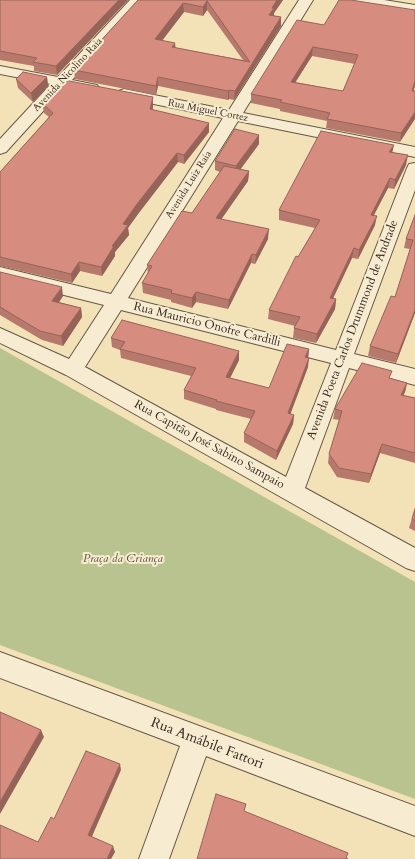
<!DOCTYPE html>
<meta charset="utf-8">
<style>
body{margin:0}
canvas{display:block;background:#f3e1b8}
</style>
<canvas width="415" height="859"></canvas>
<script>
const context = document.querySelector('canvas').getContext('2d');
context.lineJoin = 'round';
function fill(path, color) {
  context.fillStyle = color;
  context.fill(path, 'evenodd');
}
function toPath(rows) {
  const path = new Path2D();
  for (const r of rows) {
    path.moveTo(r[0], r[1]);
    for (let i = 2; i < r.length; i += 2) path.lineTo(r[i], r[i + 1]);
  }
  return path;
}
function trace(path, color, width, dash) {
  context.strokeStyle = color;
  context.lineWidth = width;
  context.lineCap = dash ? 'butt' : 'round';
  context.setLineDash(dash || []);
  context.stroke(path);
}
function drawText(font, color, halo, rows, align = 'center') {
  context.font = font + ' Cardo,serif';
  context.lineWidth = 4;
  context.setLineDash([]);
  context.textBaseline = 'middle';
  context.strokeStyle = halo;
  context.fillStyle = color;
  for (const [text, x, y, turn = 0] of rows) {
    context.save();
    context.translate(x, y);
    context.rotate((+turn || 0) * Math.PI / 180);
    context.textAlign = isNaN(turn) ? turn : align;
    if (halo) context.strokeText(text, 0, 0);
    context.fillText(text, 0, 0);
    context.restore();
  }
}
fill(toPath([
 [0,348,415,582,415,799,0,645]
]), '#b9c390');
const minor = toPath([
 [130,0,144,0,72,80,97,85,99,88,97,91,92,92,65,87,6,152,0,154,0,139,51,84,0,74,0,66,58,77,130,0],
 [299,0,313,0,243,113,415,147,415,157,238,121,128,298,336,350,407,168,409,164,415,163,415,190,354,354,415,369,415,385,349,368,305,488,415,548,415,571,406,568,66,375,0,343,0,328,69,359,104,305,0,279,0,267,111,294,223,118,119,97,116,94,119,91,124,89,229,110,299,0],
 [121,310,331,363,286,477,85,367,121,310],
 [352,0,384,0,415,5,415,13,359,4,354,3,352,0],
 [0,652,415,806,415,836,206,756,169,859,139,859,180,746,0,678,0,652]
]);
trace(minor, '#655746', 2);
fill(minor, '#f7ecd1');
fill(toPath([
 [0,0,128,0,57,75,34,71,34,66,0,60],
 [138,0,283,0,274,13,274,16,281,17,281,26,234,100,229,99,228,100,158,86,156,95,75,79,74,70],
 [207,10,243,60,176,48,162,41,184,12,203,16],
 [415,10,415,86,400,142,326,128,327,121,280,111,280,109,251,103,251,94,324,25],
 [312,56,355,64,343,91,295,82],
 [47,77,48,86,33,102,18,88,16,79],
 [42,103,153,106,153,110,209,123,209,132,184,164,178,162,138,214,128,228,129,235,115,252,115,256,102,276,80,271,72,283,0,266,0,172,49,117,44,113],
 [259,135,259,144,240,170,249,171,248,181,221,219,268,239,255,264,251,263,228,309,196,302,192,308,171,302,171,300,143,293,142,283,148,274,147,265,192,213,220,172,215,170,215,161],
 [392,152,406,165,394,189,388,188,374,215,375,225,358,259,352,258,333,298,336,299,335,309,316,343,293,338,294,328,295,326,268,319,269,310,298,257,315,228,279,220,279,210],
 [415,215,415,313,396,363,368,356,370,346,395,297,410,249,404,248,406,239],
 [0,272,63,296,59,302,81,308,82,317,63,346,42,340,0,315],
 [111,338,239,360,230,378,269,388,309,349,308,358,308,367,290,414,294,415,293,424,276,460,244,442,244,433,251,419,216,410,216,409,184,399,184,390,191,376,121,358,120,350,112,347],
 [390,378,407,383,405,392,403,395,415,398,415,463,380,453,369,483,337,477,328,463,329,454,339,420,333,419,335,409],
 [415,508,415,531,409,528]
]), '#b8796d');
fill(toPath([
 [119,0,128,0,57,75,56,66],
 [277,0,283,0,274,13,274,17,269,15,272,8],
 [207,1,207,10,203,16,203,7],
 [183,3,184,12,156,48,155,39],
 [281,17,281,26,234,100,235,91],
 [175,43,176,52,172,47],
 [313,47,312,56,290,91,291,82],
 [47,77,48,86,33,102,31,93],
 [158,77,158,86,156,95,156,86],
 [415,81,415,86,410,100,412,91],
 [229,90,229,99,228,100,228,91],
 [153,97,153,106,151,118,150,109],
 [415,112,415,119,400,142,401,133],
 [209,123,209,132,184,164,184,155],
 [259,135,259,144,236,175,236,166],
 [394,145,392,154,389,152],
 [177,153,178,162,138,214,128,228,129,235,115,252,115,256,102,276,101,267,123,224,137,204],
 [408,155,406,165,394,189,395,180],
 [249,171,248,181,216,227,216,218],
 [390,178,388,188,369,224,371,215],
 [377,216,375,225,358,259,359,250],
 [269,229,268,239,255,264,256,255],
 [354,248,352,258,329,307,330,298],
 [252,254,251,263,228,309,229,300],
 [79,262,80,271,72,283,71,274],
 [62,287,63,296,54,310,52,301],
 [196,292,196,302,192,308,192,298],
 [336,299,335,309,316,343,317,334],
 [81,308,82,317,63,346,61,336],
 [415,310,415,313,396,363,398,354],
 [309,349,308,359,305,357],
 [239,351,239,360,226,386,226,377],
 [309,358,308,367,287,423,288,413],
 [407,383,405,392,399,404,401,395],
 [294,415,293,424,276,460,277,451],
 [382,444,380,453,369,483,371,474],
 [41,730,44,737,0,814,0,802],
 [120,764,121,770,90,841,88,835],
 [113,846,115,852,111,859,107,859]
]), '#966359');
const building = toPath([
 [0,0,119,0,56,66,33,62,37,58,0,51,0,0],
 [138,0,277,0,272,8,274,8,269,15,281,17,235,91,229,90,228,91,158,77,156,86,74,70,138,0],
 [207,1,250,62,172,47,175,43,155,39,183,3,203,7,207,1],
 [339,0,351,0,415,10,415,81,412,91,415,91,415,112,401,133,327,119,330,113,280,102,282,100,251,94,297,20,324,25,339,0],
 [313,47,358,55,343,91,291,82,313,47],
 [23,72,47,77,31,93,16,79,23,72],
 [64,80,153,97,150,109,209,123,184,155,177,153,137,204,123,224,128,225,112,246,114,246,101,267,79,262,71,274,0,257,0,172,53,113,42,103,64,80],
 [235,129,259,135,236,166,215,161,235,129],
 [321,131,394,145,389,152,408,155,395,180,390,178,371,215,377,216,359,250,354,248,330,298,336,299,317,334,294,328,300,317,269,310,296,256,298,257,320,220,279,210,321,131],
 [224,166,249,171,216,218,269,229,256,255,252,254,229,300,196,292,192,298,171,293,172,290,142,283,152,266,147,265,182,211,192,213,224,166],
 [415,215,415,310,398,354,370,346,391,296,395,297,413,240,406,239,415,215],
 [0,272,62,287,52,301,81,308,61,336,40,331,0,307,0,272],
 [122,320,239,351,226,377,269,388,287,344,309,349,305,357,309,358,288,413,294,415,277,451,244,433,255,411,216,401,217,400,184,390,196,368,120,349,125,342,111,338,122,320],
 [362,363,392,371,389,378,407,383,401,395,415,398,415,453,382,444,371,474,339,468,329,454,342,411,335,409,362,363],
 [415,509,415,521,412,519,415,509],
 [0,712,41,730,0,802,0,712],
 [86,751,120,764,88,835,113,846,107,859,0,859,0,825,38,842,51,817,54,819,86,751],
 [216,794,246,804,244,811,348,853,346,858,348,859,197,859,216,794]
]);
fill(building, '#d68d7f');
trace(building, '#966359', 1);
drawText('10px', '#362920', '#f7ecd1', [
 ["Avenida Nicolino Raia",68,75,-47],
 ["Rua Miguel Cortez",208,111,11],
 ["Avenida Luiz Raia",189,185,-58]
]);
drawText('12px', '#362920', '#f7ecd1', [
 ["Rua Mauricio Onofre Cardilli",207,325,14],
 ["Avenida Poeta Carlos Drummond de Andrade",353,330,-69],
 ["Rua Capitão José Sabino Sampaio",209,445,29]
]);
drawText('italic 12px', '#57503c', '#f7ecd1', [
 ["Praça da Criança",123,559]
]);
drawText('14px', '#362920', '#f7ecd1', [
 ["Rua Amábile Fattori",207,744,21]
]);
</script>
